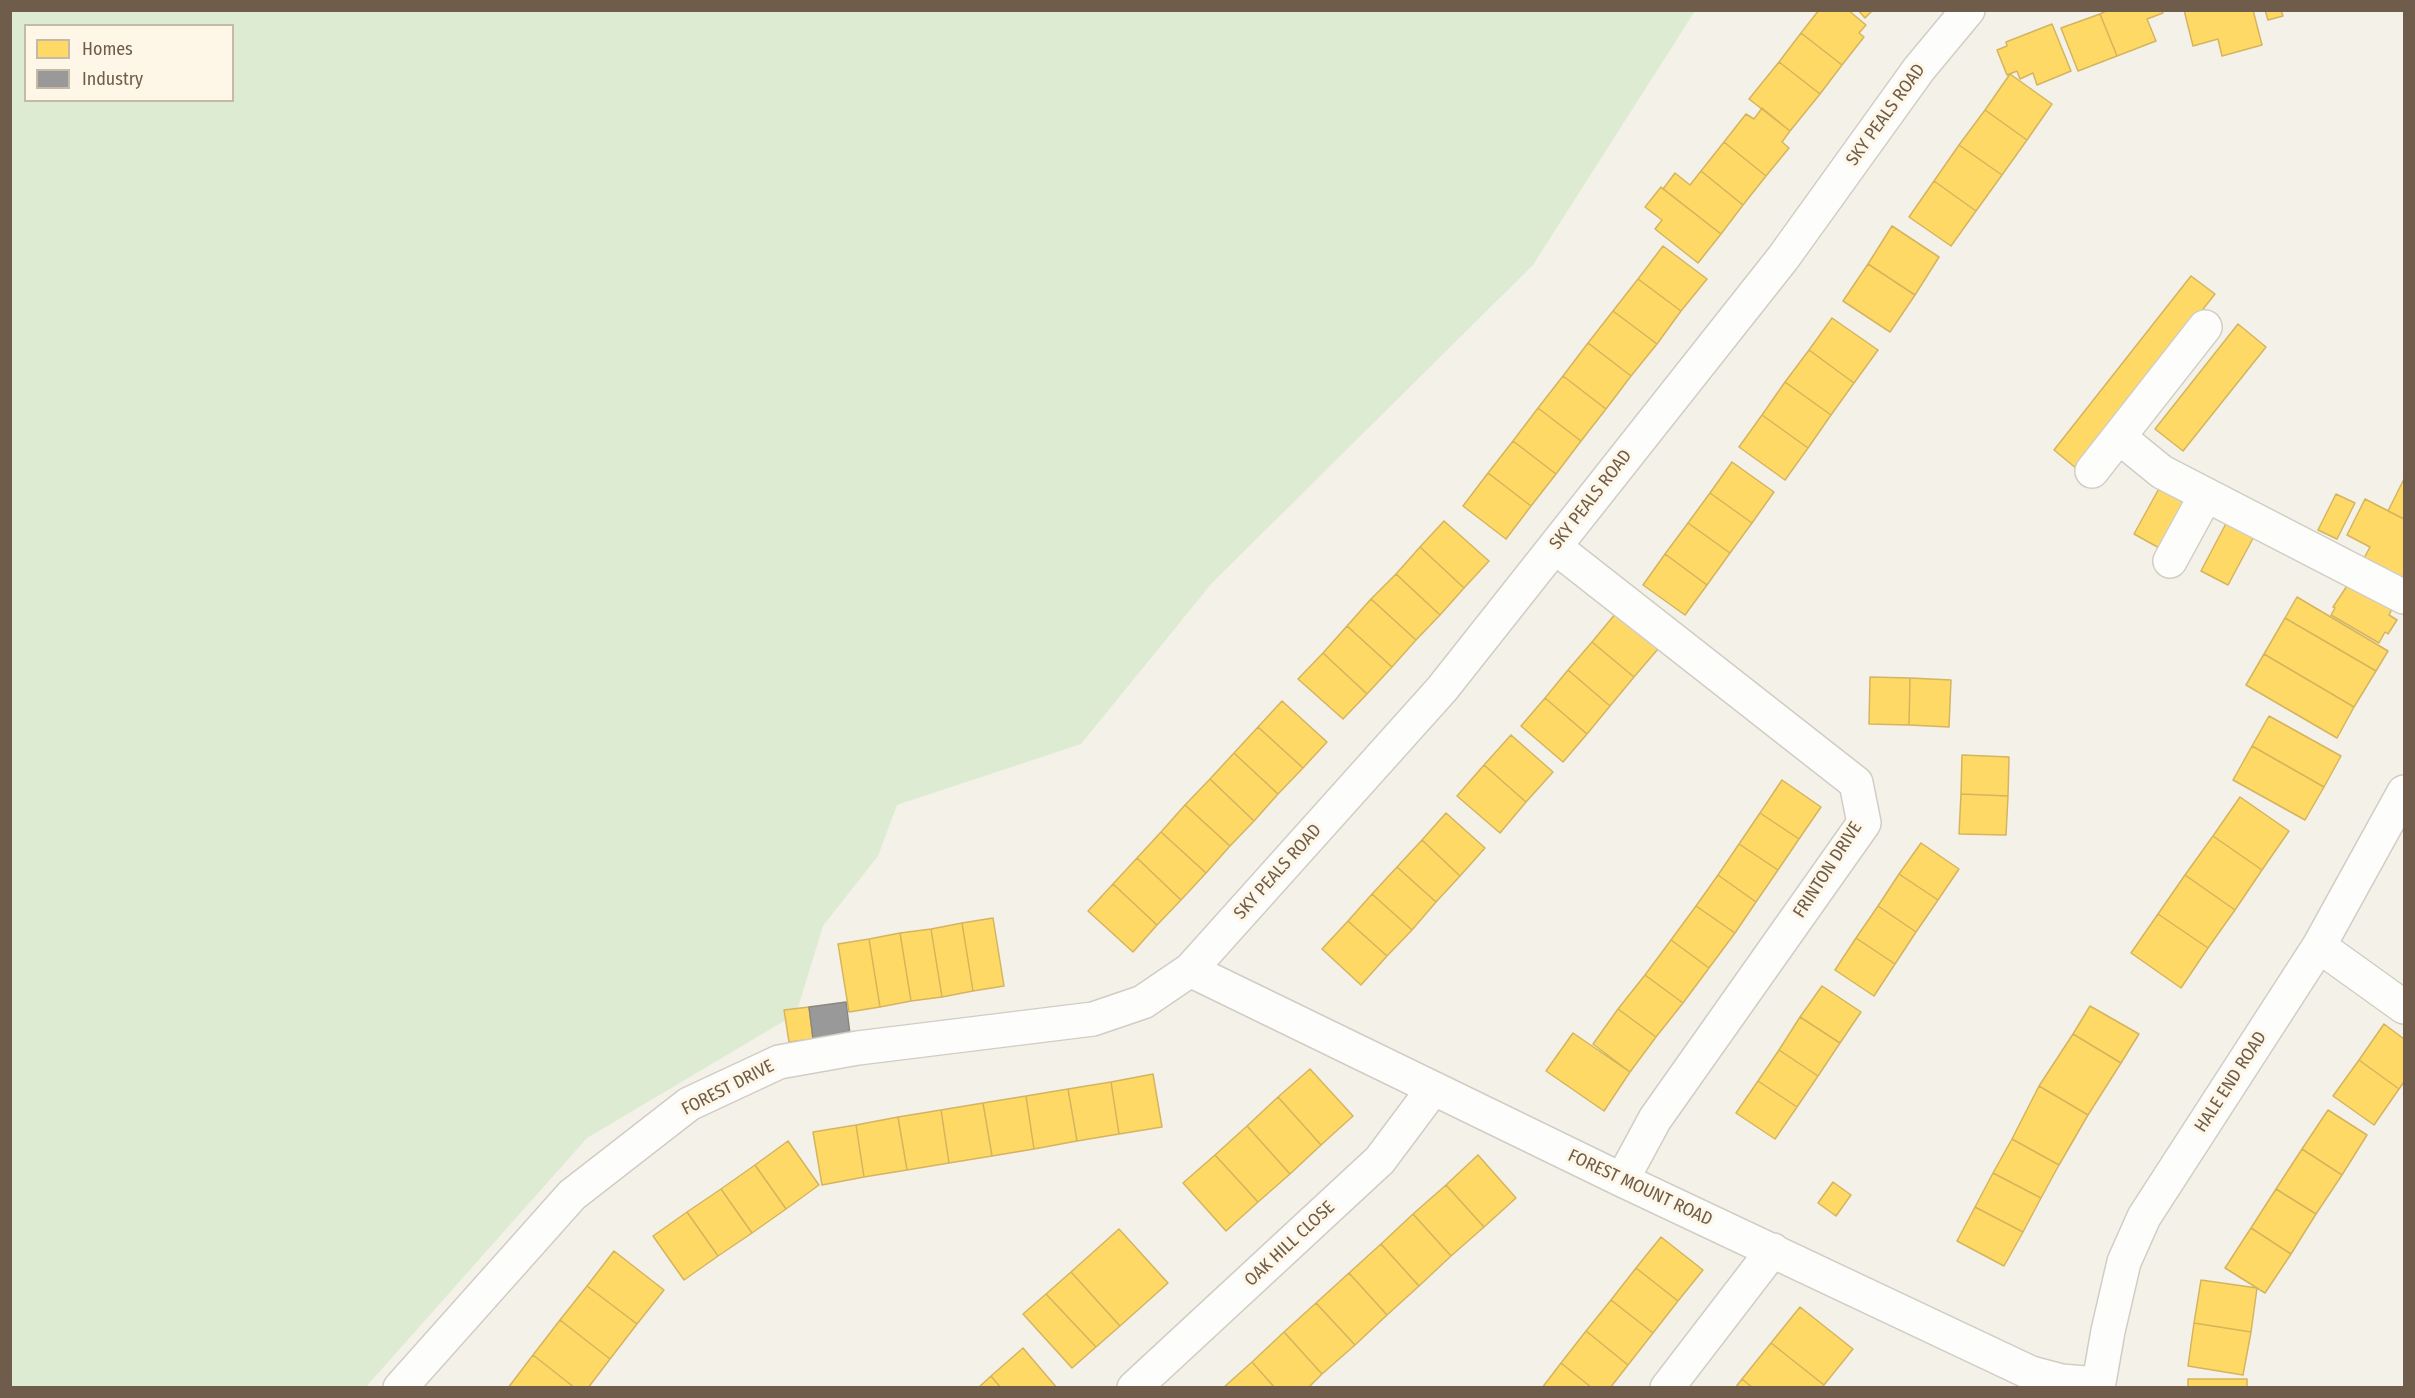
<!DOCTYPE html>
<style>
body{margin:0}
#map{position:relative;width:2415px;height:1398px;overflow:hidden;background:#f4f1e8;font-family:"Fira Sans Condensed",sans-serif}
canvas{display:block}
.frame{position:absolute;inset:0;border:12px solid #6f5c4a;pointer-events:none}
.legend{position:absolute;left:24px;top:24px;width:210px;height:78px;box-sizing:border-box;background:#fef7e7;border:2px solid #c5b9a8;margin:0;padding:8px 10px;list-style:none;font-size:18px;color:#6f5c4a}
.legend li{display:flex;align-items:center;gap:12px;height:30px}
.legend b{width:30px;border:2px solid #c5b9a8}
</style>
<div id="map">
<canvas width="2415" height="1398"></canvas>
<div class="frame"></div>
<ul class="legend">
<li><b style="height:16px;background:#ffd966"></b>Homes</li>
<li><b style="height:16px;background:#999"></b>Industry</li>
</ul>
</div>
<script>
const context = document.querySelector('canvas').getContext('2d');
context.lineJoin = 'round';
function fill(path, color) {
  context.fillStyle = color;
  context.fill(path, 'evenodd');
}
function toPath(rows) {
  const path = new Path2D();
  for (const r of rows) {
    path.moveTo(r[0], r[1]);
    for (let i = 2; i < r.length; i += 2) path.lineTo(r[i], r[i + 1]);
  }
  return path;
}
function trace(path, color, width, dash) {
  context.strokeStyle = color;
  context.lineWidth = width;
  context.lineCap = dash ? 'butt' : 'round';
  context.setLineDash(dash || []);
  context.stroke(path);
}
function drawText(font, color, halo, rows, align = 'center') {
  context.font = font + ' "Fira Sans Condensed",sans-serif';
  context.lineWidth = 6;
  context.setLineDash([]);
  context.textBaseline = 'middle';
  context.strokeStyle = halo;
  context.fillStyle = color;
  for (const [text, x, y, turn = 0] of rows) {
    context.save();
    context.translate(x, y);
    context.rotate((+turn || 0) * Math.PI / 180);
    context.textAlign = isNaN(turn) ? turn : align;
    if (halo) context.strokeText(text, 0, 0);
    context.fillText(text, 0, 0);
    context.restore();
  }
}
fill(toPath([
 [10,11,1695,11,1533,265,1212,583,1081,744,897,805,878,856,823,926,796,1014,587,1138,365,1388,11,1387],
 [26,26,232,26,232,100,26,100]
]), '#deebd3');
const homes = toPath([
 [1819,10,1848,10,1866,25,1859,33,1864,37,1842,65,1801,33,1819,10],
 [1858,10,1873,10,1865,18,1858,10],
 [2108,10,2162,10,2163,13,2147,19,2156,41,2117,56,2100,14,2108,10],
 [2184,10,2253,10,2262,45,2222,56,2218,39,2193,46,2184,10],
 [2265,10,2281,10,2283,16,2268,20,2265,10],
 [2100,14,2117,56,2078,71,2061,28,2100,14],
 [2052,24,2071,71,2037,85,2033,73,2020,79,2017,71,2007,75,1997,50,2007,46,2006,42,2052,24],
 [1801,33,1842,65,1820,94,1779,62,1801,33],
 [1779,62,1820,94,1790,131,1749,99,1779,62],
 [2010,74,2052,104,2027,140,1985,110,2010,74],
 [1762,108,1790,131,1782,142,1789,148,1766,176,1724,142,1746,114,1754,119,1762,108],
 [1985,110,2027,140,2002,175,1959,145,1985,110],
 [1724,142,1766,176,1743,205,1701,171,1724,142],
 [1959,145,2002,175,1976,211,1934,181,1959,145],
 [1701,171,1743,205,1721,234,1663,189,1675,173,1690,185,1701,171],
 [1934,181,1976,211,1951,246,1909,217,1934,181],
 [1661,187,1721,234,1698,263,1655,229,1662,220,1645,207,1661,187],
 [1892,226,1939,257,1915,295,1868,264,1892,226],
 [1663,246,1707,279,1681,311,1638,279,1663,246],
 [1868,264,1915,295,1890,332,1843,301,1868,264],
 [2191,276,2215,294,2077,469,2054,450,2191,276],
 [1638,279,1681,311,1657,344,1613,311,1638,279],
 [1613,311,1657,344,1631,376,1588,343,1613,311],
 [1832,318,1878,350,1854,383,1809,350,1832,318],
 [2238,324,2266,347,2183,451,2155,429,2238,324],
 [1588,343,1631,376,1606,409,1563,376,1588,343],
 [1809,350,1854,383,1831,415,1785,382,1809,350],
 [1563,376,1606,409,1581,441,1538,408,1563,376],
 [1785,382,1831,415,1808,448,1762,415,1785,382],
 [1538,408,1581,441,1556,474,1513,441,1538,408],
 [1762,415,1808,448,1785,480,1739,447,1762,415],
 [1513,441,1556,474,1531,506,1488,473,1513,441],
 [1732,462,1774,492,1752,523,1710,493,1732,462],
 [1488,473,1531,506,1506,539,1463,506,1488,473],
 [2404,479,2404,519,2388,511,2404,479],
 [2162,483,2189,498,2161,549,2134,534,2162,483],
 [1710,493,1752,523,1730,553,1688,523,1710,493],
 [2336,494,2355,503,2337,539,2318,530,2336,494],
 [2365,499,2404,519,2404,583,2362,562,2370,547,2347,535,2365,499],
 [2231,514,2258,529,2228,585,2201,571,2231,514],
 [1444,521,1489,561,1464,588,1420,547,1444,521],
 [1688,523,1730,553,1707,585,1665,554,1688,523],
 [1420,547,1464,588,1440,615,1396,574,1420,547],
 [1665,554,1707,585,1685,615,1643,585,1665,554],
 [1396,574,1440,615,1416,640,1371,599,1396,574],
 [2351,580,2394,605,2389,615,2397,620,2388,634,2385,632,2379,643,2331,615,2335,608,2333,607,2351,580],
 [2297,597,2388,651,2376,671,2285,618,2297,597],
 [1371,599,1416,640,1392,667,1347,626,1371,599],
 [1616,613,1658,649,1634,677,1592,642,1616,613],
 [2285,618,2376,671,2354,707,2264,654,2285,618],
 [1347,626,1392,667,1367,694,1323,653,1347,626],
 [1592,642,1634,677,1610,706,1568,670,1592,642],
 [1323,653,1367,694,1343,719,1298,679,1323,653],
 [2264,654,2354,707,2337,738,2246,685,2264,654],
 [1568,670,1610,706,1587,734,1545,698,1568,670],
 [1870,677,1910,678,1909,725,1869,724,1870,677],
 [1910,678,1951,680,1949,727,1909,725,1910,678],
 [1545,698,1587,734,1563,762,1521,726,1545,698],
 [1282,701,1327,742,1303,768,1258,727,1282,701],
 [2269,716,2341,756,2324,787,2252,746,2269,716],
 [1258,727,1303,768,1278,794,1234,753,1258,727],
 [1511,735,1553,772,1526,802,1484,765,1511,735],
 [2252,746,2324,787,2305,820,2233,780,2252,746],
 [1234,753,1278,794,1254,821,1210,779,1234,753],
 [1962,755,2009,757,2008,796,1961,794,1962,755],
 [1484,765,1526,802,1500,833,1457,796,1484,765],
 [1210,779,1254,821,1230,846,1185,805,1210,779],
 [1782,780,1821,807,1799,839,1760,813,1782,780],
 [1961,794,2008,796,2006,835,1959,834,1961,794],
 [2240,797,2289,831,2262,870,2213,836,2240,797],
 [1185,805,1230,846,1206,873,1161,832,1185,805],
 [1446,813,1485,848,1460,876,1422,840,1446,813],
 [1760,813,1799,839,1778,870,1739,844,1760,813],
 [1161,832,1206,873,1181,900,1137,858,1161,832],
 [2213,836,2262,870,2235,910,2185,875,2213,836],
 [1422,840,1460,876,1436,902,1397,867,1422,840],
 [1921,843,1959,869,1938,900,1899,874,1921,843],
 [1739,844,1778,870,1756,902,1718,875,1739,844],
 [1137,858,1181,900,1157,925,1113,884,1137,858],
 [1397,867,1436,902,1412,930,1372,894,1397,867],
 [1899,874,1938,900,1916,932,1878,906,1899,874],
 [1718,875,1756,902,1735,933,1696,906,1718,875],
 [2185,875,2235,910,2208,948,2158,914,2185,875],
 [1113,884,1157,925,1133,952,1088,911,1113,884],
 [1372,894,1412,930,1387,956,1348,921,1372,894],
 [1696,906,1735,933,1709,968,1671,940,1696,906],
 [1878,906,1916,932,1895,964,1856,938,1878,906],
 [2158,914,2208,948,2181,988,2131,953,2158,914],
 [993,918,1004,986,973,991,962,923,993,918],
 [1348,921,1387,956,1361,985,1322,949,1348,921],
 [962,923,973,991,942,997,931,929,962,923],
 [931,929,942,997,911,1001,900,933,931,929],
 [900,933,911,1001,880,1007,869,939,900,933],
 [1856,938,1895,964,1874,996,1835,970,1856,938],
 [869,939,880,1007,849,1012,838,944,869,939],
 [1671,940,1709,968,1683,1003,1645,975,1671,940],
 [1645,975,1683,1003,1656,1037,1618,1009,1645,975],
 [1822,986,1861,1012,1840,1043,1800,1017,1822,986],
 [2090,1006,2139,1034,2121,1063,2073,1034,2090,1006],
 [809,1007,813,1039,789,1042,784,1010,809,1007],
 [1618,1009,1656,1037,1630,1072,1593,1044,1618,1009],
 [1800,1017,1840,1043,1818,1076,1779,1050,1800,1017],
 [2384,1024,2404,1039,2404,1082,2399,1089,2359,1060,2384,1024],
 [1573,1033,1630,1072,1604,1111,1546,1071,1573,1033],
 [2073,1034,2121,1063,2088,1115,2039,1086,2073,1034],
 [1779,1050,1818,1076,1797,1107,1758,1081,1779,1050],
 [2359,1060,2399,1089,2374,1125,2333,1096,2359,1060],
 [1310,1069,1353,1116,1321,1145,1278,1097,1310,1069],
 [1153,1074,1162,1127,1119,1134,1111,1082,1153,1074],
 [1758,1081,1797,1107,1775,1139,1736,1113,1758,1081],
 [1111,1082,1119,1134,1077,1141,1068,1089,1111,1082],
 [2039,1086,2088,1115,2059,1165,2012,1139,2039,1086],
 [1068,1089,1077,1141,1034,1149,1026,1096,1068,1089],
 [1026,1096,1034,1149,992,1156,983,1103,1026,1096],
 [1278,1097,1321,1145,1290,1174,1247,1126,1278,1097],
 [983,1103,992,1156,949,1163,941,1110,983,1103],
 [941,1110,949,1163,907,1170,898,1117,941,1110],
 [2328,1110,2367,1135,2342,1175,2302,1149,2328,1110],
 [898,1117,907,1170,864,1177,856,1125,898,1117],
 [856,1125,864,1177,822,1185,813,1132,856,1125],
 [1247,1126,1290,1174,1258,1202,1215,1155,1247,1126],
 [2012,1139,2059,1165,2041,1198,1993,1173,2012,1139],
 [788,1141,819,1185,786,1209,755,1165,788,1141],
 [2302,1149,2342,1175,2316,1214,2276,1189,2302,1149],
 [1215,1155,1258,1202,1226,1231,1183,1183,1215,1155],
 [1478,1155,1516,1198,1484,1227,1446,1185,1478,1155],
 [755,1165,786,1209,752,1233,721,1189,755,1165],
 [1993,1173,2041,1198,2023,1232,1975,1207,1993,1173],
 [1833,1182,1851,1195,1836,1216,1818,1203,1833,1182],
 [1446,1185,1484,1227,1451,1256,1413,1214,1446,1185],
 [721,1189,752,1233,718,1256,687,1212,721,1189],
 [2276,1189,2316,1214,2291,1254,2251,1228,2276,1189],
 [1975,1207,2023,1232,2004,1266,1957,1241,1975,1207],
 [687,1212,718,1256,684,1280,653,1236,687,1212],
 [1413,1214,1451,1256,1419,1286,1381,1244,1413,1214],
 [2251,1228,2291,1254,2265,1293,2225,1268,2251,1228],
 [1119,1229,1168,1283,1120,1326,1071,1272,1119,1229],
 [1661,1237,1703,1270,1678,1301,1636,1268,1661,1237],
 [1381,1244,1419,1286,1387,1315,1349,1273,1381,1244],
 [614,1251,664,1290,637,1324,587,1286,614,1251],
 [1636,1268,1678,1301,1653,1333,1611,1300,1636,1268],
 [1071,1272,1120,1326,1096,1347,1046,1294,1071,1272],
 [1349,1273,1387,1315,1355,1345,1316,1303,1349,1273],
 [2201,1280,2257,1288,2251,1332,2194,1323,2201,1280],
 [587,1286,637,1324,610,1359,560,1320,587,1286],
 [1046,1294,1096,1347,1072,1368,1023,1314,1046,1294],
 [1611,1300,1653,1333,1628,1365,1586,1331,1611,1300],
 [1316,1303,1355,1345,1322,1374,1284,1332,1316,1303],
 [1800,1307,1853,1349,1824,1385,1771,1343,1800,1307],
 [560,1320,610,1359,588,1388,575,1388,533,1355,560,1320],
 [2194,1323,2251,1332,2243,1375,2188,1366,2194,1323],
 [1586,1331,1628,1365,1610,1388,1592,1388,1561,1363,1586,1331],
 [1284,1332,1322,1374,1308,1388,1275,1388,1252,1362,1284,1332],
 [1771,1343,1824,1385,1822,1388,1753,1388,1742,1379,1771,1343],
 [1023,1348,1057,1388,1001,1388,991,1376,1023,1348],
 [533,1355,575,1388,508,1388,533,1355],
 [1252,1362,1275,1388,1223,1388,1252,1362],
 [1561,1363,1592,1388,1542,1388,1561,1363],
 [991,1376,1001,1388,978,1388,991,1376],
 [1742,1379,1753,1388,1735,1388,1742,1379],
 [2188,1379,2247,1379,2247,1388,2188,1388,2188,1379]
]);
fill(homes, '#ffd966');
trace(homes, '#d4b45e', 1.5);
const industry = toPath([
 [846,1002,850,1034,813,1039,809,1007,846,1002]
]);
fill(industry, '#999');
trace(industry, '#8c8781', 1.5);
const minor = toPath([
 [2119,437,2162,472,2404,597],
 [2092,471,2205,327],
 [1555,547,1856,783,1864,823,1655,1119,1622,1180],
 [2170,561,2206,495],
 [2319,946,2404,1007],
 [1190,970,1622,1180,2031,1373,2061,1381,2098,1384],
 [400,1388,572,1195,689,1104,779,1062,858,1048,1093,1019,1143,1002,1190,970,1442,689,1783,258,1919,69,1968,10],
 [1134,1388,1380,1160,1433,1089],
 [1667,1388,1773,1250],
 [2098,1388,2108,1331,2124,1262,2144,1217,2319,946,2404,792]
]);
trace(minor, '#d2cdc4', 36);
trace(minor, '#fdfdfc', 33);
drawText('18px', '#6f5c4a', '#fef7e7', [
 ["SKY PEALS ROAD",1886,115,-54],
 ["SKY PEALS ROAD",1591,500,-52],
 ["FRINTON DRIVE",1828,870,-57],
 ["SKY PEALS ROAD",1278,872,-48],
 ["HALE END ROAD",2231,1082,-57],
 ["FOREST DRIVE",728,1088,-27],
 ["FOREST MOUNT ROAD",1640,1188,25],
 ["OAK HILL CLOSE",1290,1244,-43]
]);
</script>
